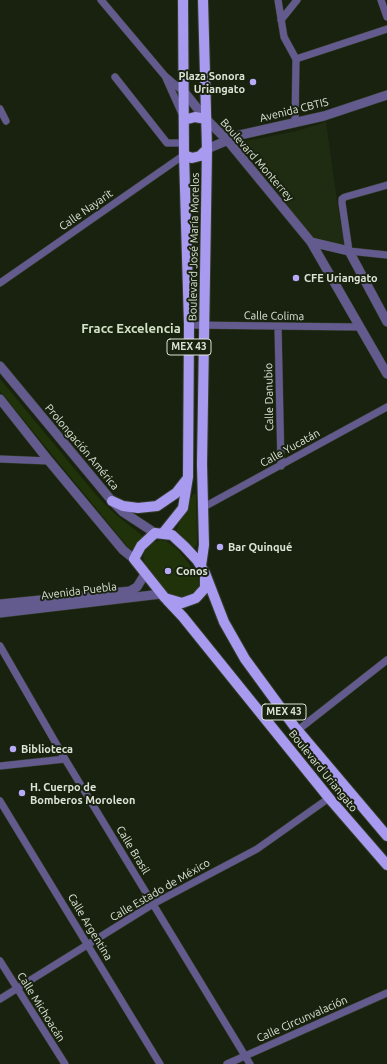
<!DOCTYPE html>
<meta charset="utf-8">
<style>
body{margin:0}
canvas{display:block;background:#18220e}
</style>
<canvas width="387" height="1064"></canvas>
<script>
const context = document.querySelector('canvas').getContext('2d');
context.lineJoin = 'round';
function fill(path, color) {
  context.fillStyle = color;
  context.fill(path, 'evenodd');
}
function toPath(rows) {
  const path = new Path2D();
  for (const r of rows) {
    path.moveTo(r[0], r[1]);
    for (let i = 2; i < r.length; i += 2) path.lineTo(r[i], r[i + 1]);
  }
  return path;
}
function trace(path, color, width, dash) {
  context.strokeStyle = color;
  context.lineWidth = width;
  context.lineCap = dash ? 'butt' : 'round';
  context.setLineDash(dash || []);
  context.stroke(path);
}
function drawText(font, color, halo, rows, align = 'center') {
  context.font = font + ' Ubuntu,sans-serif';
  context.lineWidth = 4;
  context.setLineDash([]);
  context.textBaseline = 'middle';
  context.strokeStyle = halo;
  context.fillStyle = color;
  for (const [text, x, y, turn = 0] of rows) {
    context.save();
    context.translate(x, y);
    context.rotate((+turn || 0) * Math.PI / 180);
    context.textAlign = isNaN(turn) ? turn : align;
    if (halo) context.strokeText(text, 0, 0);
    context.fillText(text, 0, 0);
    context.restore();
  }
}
fill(toPath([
 [326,122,336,194,344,245,314,241,241,142,297,131]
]), '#1f2c12');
fill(toPath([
 [0,379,97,496,115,514,144,537,131,551,0,391],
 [193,494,196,494,197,545,192,549,176,531],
 [161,540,166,541,178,550,198,575,200,589,193,597,173,600,146,569,143,557,146,547,150,543]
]), '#1f3209');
const minor = toPath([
 [101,0,165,76,185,93],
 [278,0,284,37,296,59,295,123],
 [381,0,387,17],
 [281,20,297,0],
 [296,59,387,29],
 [115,77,167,143,184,143],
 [166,78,183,116],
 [0,109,6,121],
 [387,185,345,197,342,199,342,203,349,251,387,255],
 [0,283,184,155],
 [189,325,359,327],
 [278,327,281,466],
 [0,459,49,461],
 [202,508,387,407],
 [0,646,65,759,250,1064],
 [298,730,387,660],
 [0,766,65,759],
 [0,801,160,1064],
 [0,961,65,1064],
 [0,999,153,904,257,849,329,798],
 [227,1064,387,993]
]);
const tertiary = toPath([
 [185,93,206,119,228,141,311,242,387,374],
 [207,149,240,135,324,116,387,95],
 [311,242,349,251,387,322],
 [0,366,112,501,123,512,155,533],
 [0,399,49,461,123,550,134,559],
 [0,604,130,591,137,587,145,574],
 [0,613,161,594]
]);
const primary = toPath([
 [184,120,195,117,206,119],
 [184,155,192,158,200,156,207,149],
 [112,501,123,506,138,508,157,506,176,493,187,479],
 [163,533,183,508,188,477,189,325,184,155,183,0],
 [201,566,204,545,202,464,207,149,203,0],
 [205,573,205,588,196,598,182,603,165,598,134,559,141,546,155,533,172,535,185,547,197,560,205,573,224,622,245,659,294,726,387,836],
 [167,600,183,617,329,798,387,865]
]);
trace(minor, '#333d2a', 8);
trace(tertiary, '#333d2a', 10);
trace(primary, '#333d2a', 12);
trace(minor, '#635b8d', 7);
trace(tertiary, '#635b8d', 9);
trace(primary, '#a89aef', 10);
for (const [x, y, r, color] of [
 [253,82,4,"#b7abf8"],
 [296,278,4,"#b7abf8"],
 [220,547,4,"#b7abf8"],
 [168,571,4,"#b7abf8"],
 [13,749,4,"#b7abf8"],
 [22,793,4,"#b7abf8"]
]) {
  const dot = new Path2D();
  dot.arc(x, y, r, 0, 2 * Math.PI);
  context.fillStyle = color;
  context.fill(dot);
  trace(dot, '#18220e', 1.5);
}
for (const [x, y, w] of [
 [189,347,44],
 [284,712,44]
]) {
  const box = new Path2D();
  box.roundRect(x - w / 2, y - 8, w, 16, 3);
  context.fillStyle = '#18220e';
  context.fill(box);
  trace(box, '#dce3d6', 1);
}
drawText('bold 10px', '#dce3d6', null, [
 ["MEX 43",189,347],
 ["MEX 43",284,712]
]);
drawText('bold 11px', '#dce3d6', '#18220e', [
 ["Plaza Sonora",245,76,"right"],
 ["Uriangato",245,89,"right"],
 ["CFE Uriangato",304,278],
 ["Bar Quinqué",228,547],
 ["Conos",176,571],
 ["Biblioteca",21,749],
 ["H. Cuerpo de",30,787],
 ["Bomberos Moroleon",30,800]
], 'left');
drawText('11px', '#dce3d6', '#18220e', [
 ["Avenida CBTIS",294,110,-14],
 ["Boulevard Monterrey",257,160,49],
 ["Calle Nayarit",86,210,-35],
 ["Boulevard José María Morelos",194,247,-89],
 ["Calle Colima",274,316,1],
 ["Calle Danubio",269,397,-91],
 ["Prolongación América",82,447,50],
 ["Calle Yucatán",290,448,-29],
 ["Avenida Puebla",79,591,-7],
 ["Boulevard Uriangato",323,771,51],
 ["Calle Brasil",133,850,59],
 ["Calle Estado de México",160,890,-30],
 ["Calle Argentina",90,927,59],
 ["Calle Michoacán",41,1007,58],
 ["Calle Circunvalación",302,1019,-24]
]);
drawText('bold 13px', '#d3e1c7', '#18220e', [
 ["Fracc Excelencia",131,329]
]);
</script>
